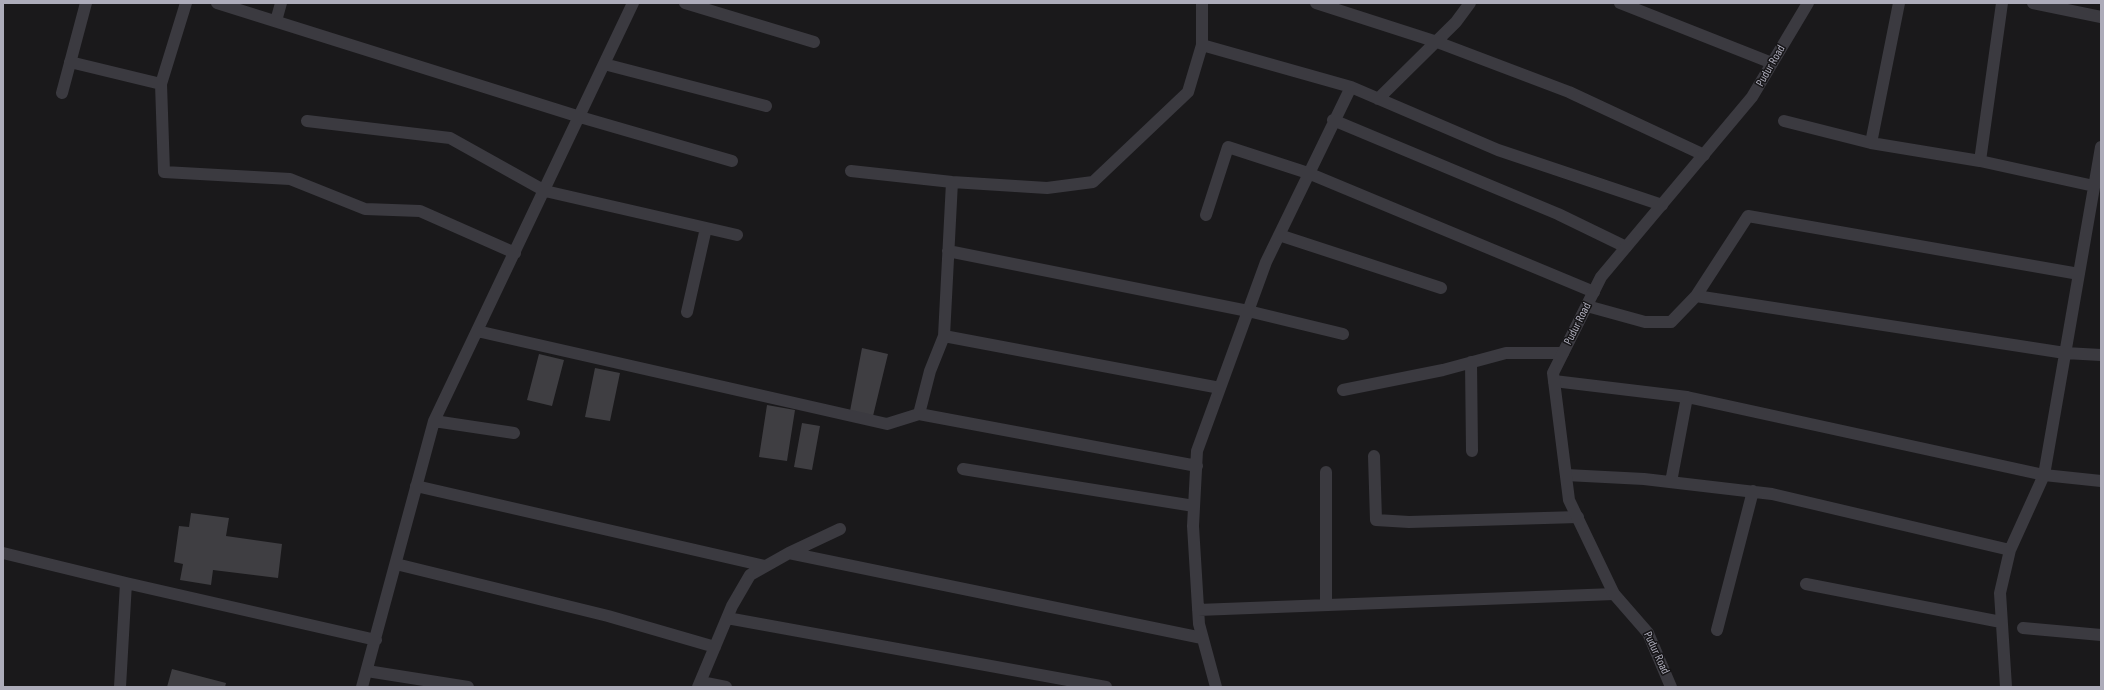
<!DOCTYPE html>
<style>
body{margin:0}
#map{position:relative;width:2104px;height:690px;overflow:hidden;background:#1a191b;font-family:"Sofia Sans Condensed",sans-serif}
canvas{display:block}
.frame{position:absolute;inset:0;border:4px solid #adacba;pointer-events:none}
</style>
<div id="map">
<canvas width="2104" height="690"></canvas>
<div class="frame"></div>
</div>
<script>
const context = document.querySelector('canvas').getContext('2d');
context.lineJoin = 'round';
function fill(path, color) {
  context.fillStyle = color;
  context.fill(path, 'evenodd');
}
function toPath(rows) {
  const path = new Path2D();
  for (const r of rows) {
    path.moveTo(r[0], r[1]);
    for (let i = 2; i < r.length; i += 2) path.lineTo(r[i], r[i + 1]);
  }
  return path;
}
function trace(path, color, width, dash) {
  context.strokeStyle = color;
  context.lineWidth = width;
  context.lineCap = dash ? 'butt' : 'round';
  context.setLineDash(dash || []);
  context.stroke(path);
}
function drawText(font, color, halo, rows, align = 'center') {
  context.font = font + ' "Sofia Sans Condensed",sans-serif';
  context.lineWidth = 3;
  context.setLineDash([]);
  context.textBaseline = 'middle';
  context.strokeStyle = halo;
  context.fillStyle = color;
  for (const [text, x, y, turn = 0] of rows) {
    context.save();
    context.translate(x, y);
    context.rotate((+turn || 0) * Math.PI / 180);
    context.textAlign = isNaN(turn) ? turn : align;
    if (halo) context.strokeText(text, 0, 0);
    context.fillText(text, 0, 0);
    context.restore();
  }
}
fill(toPath([
 [862,348,888,354,873,416,850,411],
 [539,354,564,360,552,406,527,400],
 [595,368,620,373,610,421,585,417],
 [767,405,795,410,787,461,759,457],
 [802,423,820,426,812,470,794,467],
 [191,513,229,518,226,536,282,544,278,578,213,570,211,585,180,580,183,564,174,562,179,526,189,527],
 [172,669,226,683,225,687,167,687]
]), '#3f3e42');
trace(toPath([
 [217,3,580,117,732,161],
 [685,3,814,42],
 [1316,3,1437,42,1569,92,1704,155],
 [1620,3,1772,63],
 [2033,3,2101,17],
 [276,21,281,3],
 [1202,45,1351,87,1498,150,1662,205],
 [70,62,161,84,186,3],
 [604,64,766,106],
 [161,84,164,172,290,179,365,209,420,211,515,253],
 [62,93,86,3],
 [1378,99,1456,22,1470,3],
 [1333,120,1558,214,1626,247],
 [307,121,450,138,545,191,737,235],
 [1784,121,1871,143,1980,161,2094,186],
 [1871,143,1899,3],
 [1980,161,2002,3],
 [851,171,952,182,1047,188,1093,182,1188,92,1202,45,1202,3],
 [1206,215,1228,147,1308,173,1594,292],
 [1279,235,1441,288],
 [948,251,1248,311,1343,334],
 [2079,274,1748,216,1696,296,2065,353,2101,355],
 [1587,306,1645,322,1671,322,1696,296],
 [687,312,706,228],
 [477,331,887,424,919,414,930,371,944,336,952,182],
 [944,336,1220,388],
 [1471,362,1472,451],
 [1554,381,1687,397,2044,475,2101,481],
 [1343,390,1443,370,1506,353,1563,353],
 [919,414,1197,466],
 [434,421,514,433],
 [1374,456,1376,520,1409,522,1578,517],
 [963,469,1194,506],
 [1326,472,1326,605],
 [1566,475,1644,479,1772,494,2010,550],
 [1671,482,1687,397],
 [416,486,765,566],
 [3,553,126,583,376,640],
 [789,553,1202,638],
 [396,564,608,616,715,647],
 [1806,584,2001,622],
 [1198,610,1614,594],
 [727,618,1106,687],
 [2023,628,2101,635],
 [1717,630,1753,491],
 [367,671,468,687],
 [701,682,726,687],
 [120,687,126,583],
 [362,687,434,421,633,3],
 [698,687,732,606,750,575,789,553,840,529],
 [1216,687,1199,624,1193,526,1197,451,1266,262,1351,87],
 [2006,687,2000,593,2010,550,2044,475,2101,147]
]), '#3b3a40', 12);
trace(toPath([
 [1671,687,1648,633,1614,594,1569,500,1553,373,1601,277,1752,97,1808,3]
]), '#3b3a40', 12);
drawText('12px', '#adacba', '#151416', [
 ["Pudur Road",1771,66,-60],
 ["Pudur Road",1578,324,-63],
 ["Pudur Road",1656,653,65]
]);
</script>
